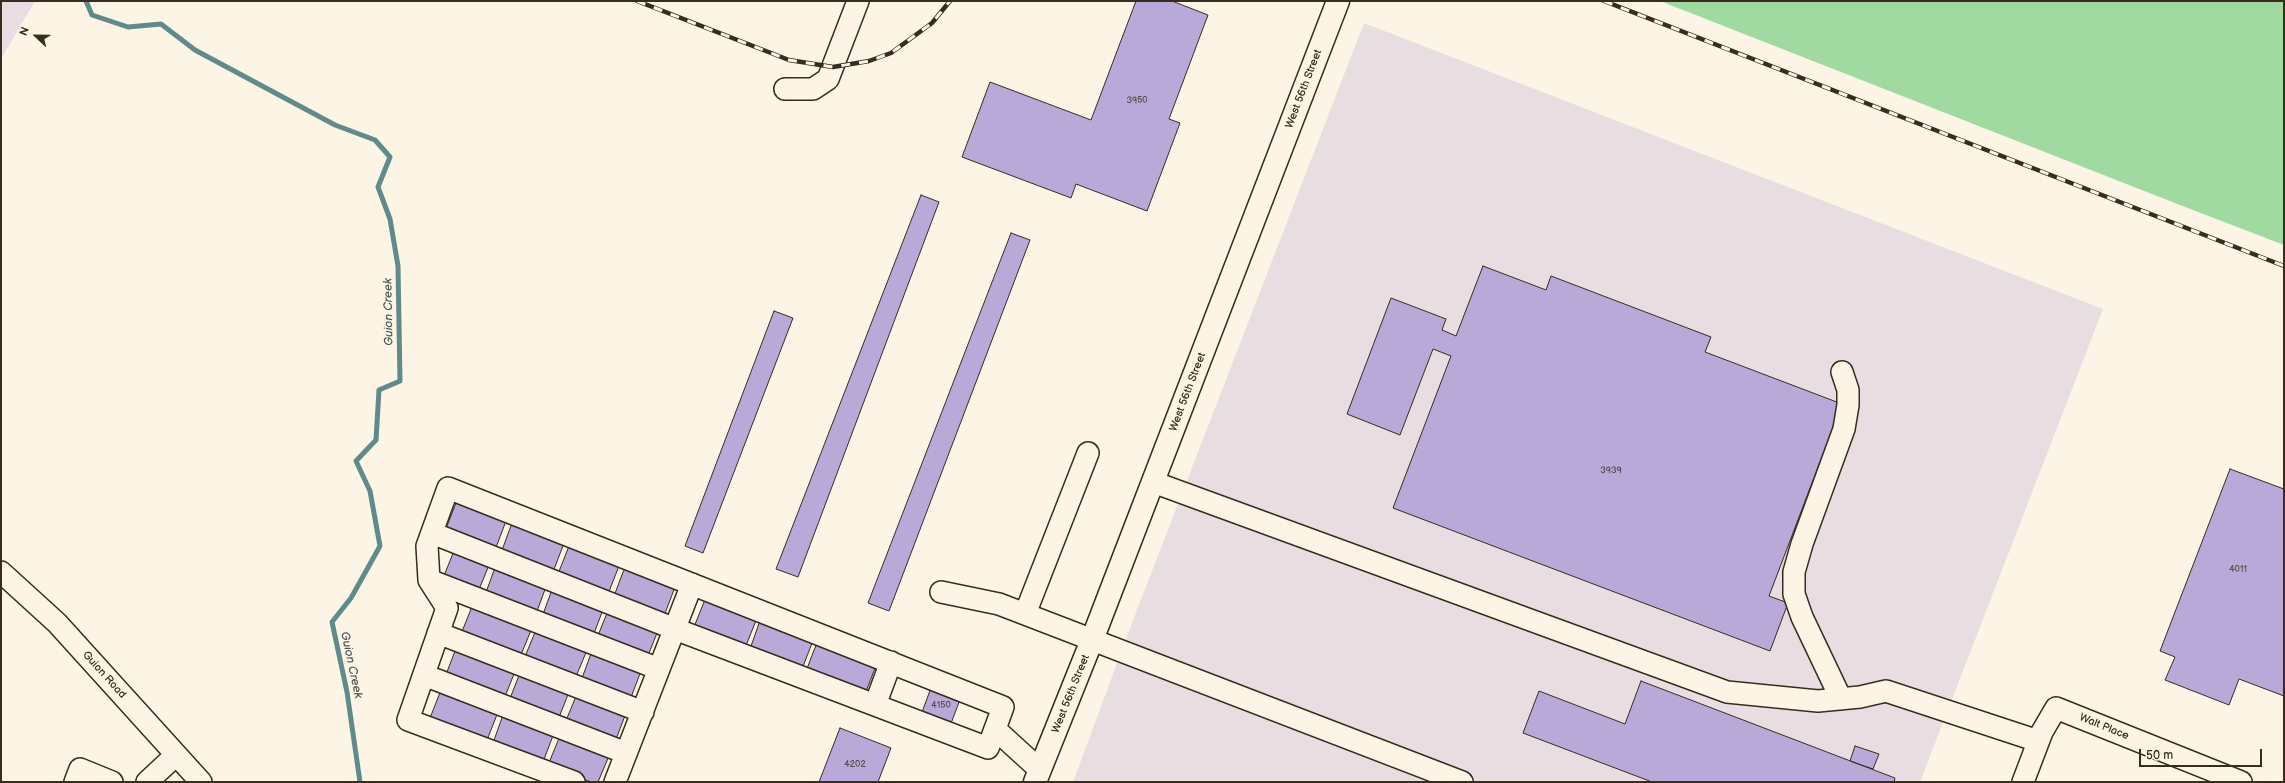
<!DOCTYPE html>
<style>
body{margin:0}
#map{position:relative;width:2285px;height:783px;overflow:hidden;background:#fcf5e5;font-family:"Balsamiq Sans",sans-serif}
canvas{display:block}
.frame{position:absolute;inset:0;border:2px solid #3b2a1e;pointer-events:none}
.north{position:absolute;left:16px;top:16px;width:40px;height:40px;-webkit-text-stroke:3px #fcf5e5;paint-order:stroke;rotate:292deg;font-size:11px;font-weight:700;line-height:16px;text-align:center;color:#3b2a1e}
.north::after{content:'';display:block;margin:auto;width:14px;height:18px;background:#3b2a1e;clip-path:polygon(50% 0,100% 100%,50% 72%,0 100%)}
.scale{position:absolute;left:2139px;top:749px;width:123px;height:18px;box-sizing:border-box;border:2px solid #3b2a1e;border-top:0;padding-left:5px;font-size:12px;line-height:14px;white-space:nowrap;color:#3b2a1e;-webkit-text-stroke:3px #fcf5e5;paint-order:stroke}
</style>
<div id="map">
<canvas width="2285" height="783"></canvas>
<div class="frame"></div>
<div class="north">N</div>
<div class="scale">50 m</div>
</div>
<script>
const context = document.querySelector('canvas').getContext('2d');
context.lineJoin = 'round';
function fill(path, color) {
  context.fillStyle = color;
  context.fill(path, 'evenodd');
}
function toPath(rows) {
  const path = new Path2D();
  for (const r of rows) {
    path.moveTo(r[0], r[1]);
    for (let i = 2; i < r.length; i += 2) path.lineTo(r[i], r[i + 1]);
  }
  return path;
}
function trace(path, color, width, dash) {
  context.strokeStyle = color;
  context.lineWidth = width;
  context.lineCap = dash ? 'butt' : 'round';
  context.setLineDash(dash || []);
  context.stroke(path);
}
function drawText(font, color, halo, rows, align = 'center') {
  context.font = font + ' "Balsamiq Sans",sans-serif';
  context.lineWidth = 3;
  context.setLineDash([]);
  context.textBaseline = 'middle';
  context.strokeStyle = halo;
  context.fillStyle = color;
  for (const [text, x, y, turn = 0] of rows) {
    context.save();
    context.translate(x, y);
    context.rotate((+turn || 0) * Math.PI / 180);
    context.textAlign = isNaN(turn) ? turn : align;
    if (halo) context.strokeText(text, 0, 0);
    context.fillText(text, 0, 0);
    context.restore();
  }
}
fill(toPath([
 [1,1,35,1,1,59],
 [1364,23,2103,309,1920,782,1073,782,1135,615]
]), '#e8dee1');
fill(toPath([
 [1660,1,2284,1,2284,245,2180,205]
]), '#a0daa0');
trace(toPath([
 [86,1,92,15,128,27,161,24,195,50,335,125,375,140,390,157,378,187,390,219,398,266,400,381,379,390,376,440,356,461,370,491,380,546,351,598,332,622,347,692,360,782]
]), '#618a8b', 5);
const building = toPath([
 [1136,1,1172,1,1208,15,1169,119,1180,123,1147,211,1076,184,1071,198,962,157,990,82,1091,120,1136,1],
 [921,195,939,202,798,577,776,569,921,195],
 [1011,233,1030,240,889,611,868,603,1011,233],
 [1483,266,1546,290,1551,276,1711,337,1705,352,1842,404,1769,596,1788,603,1770,651,1393,508,1451,356,1433,349,1400,435,1347,414,1391,298,1446,319,1442,330,1456,336,1483,266],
 [774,311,793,318,703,553,685,546,774,311],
 [2230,469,2284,489,2284,696,2239,679,2229,705,2165,680,2175,657,2160,651,2230,469],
 [456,503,506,521,495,550,445,531,456,503],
 [512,523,564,543,553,572,501,553,512,523],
 [569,546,619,566,608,594,558,574,569,546],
 [454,551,489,565,478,592,443,578,454,551],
 [496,565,547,584,536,614,485,595,496,565],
 [625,567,675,587,664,616,614,596,625,567],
 [553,587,604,607,593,636,542,617,553,587],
 [706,597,757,618,745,648,694,627,706,597],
 [473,604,532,628,520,657,461,634,473,604],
 [609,608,659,628,647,658,597,638,609,608],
 [761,618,814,638,802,669,750,649,761,618],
 [536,630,587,650,575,679,524,659,536,630],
 [818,640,877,663,865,694,806,671,818,640],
 [457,646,516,669,504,699,445,677,457,646],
 [592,651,641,671,630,700,581,681,592,651],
 [520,673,569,692,558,720,509,701,520,673],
 [1641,681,1895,778,1894,782,1652,782,1523,733,1539,691,1625,724,1641,681],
 [932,685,961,697,950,726,921,715,932,685],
 [441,690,498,712,487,740,430,718,441,690],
 [577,694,626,713,615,742,565,723,577,694],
 [503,715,554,733,543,762,493,743,503,715],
 [840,728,891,748,878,782,819,782,840,728],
 [560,736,609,756,598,782,591,782,548,765,560,736],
 [1855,746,1879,754,1873,769,1850,761,1855,746]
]);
fill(building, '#b8a9d9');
trace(building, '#3b2a1e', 1);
const minor = toPath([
 [785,89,813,89,828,79,858,1],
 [1153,482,1727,692,1818,701,1860,697,1886,691,2038,741],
 [432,533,675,629,988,748,995,729],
 [1,572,57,623,201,782],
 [429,580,659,669],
 [941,592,999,604,1462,782],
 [1025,614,1088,453],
 [438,633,643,712],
 [424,675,626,753],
 [1841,699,1802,617,1794,594,1794,572,1802,544,1844,429,1848,405,1848,390,1842,372],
 [875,705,891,662],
 [75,782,80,769,112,782],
 [147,782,176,755],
 [574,782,408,720,447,608,429,580,427,546,448,488,1003,707,995,729,1040,770],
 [615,782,692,584],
 [2023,782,2042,732,2056,708,2241,782]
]);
const major = toPath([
 [1035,782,1092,640,1338,1]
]);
trace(minor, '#3b2a1e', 24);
trace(major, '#3b2a1e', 25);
trace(minor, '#fcf5e5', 21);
trace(major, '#fcf5e5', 22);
const rail = toPath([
 [637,1,789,60,833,67,869,61,891,53,932,23,950,1],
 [1604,1,2284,266]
]);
trace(rail, '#3b2a1e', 4.5);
trace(rail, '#fcf5e5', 3, [9]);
drawText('9px', '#5a4a4d', null, [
 ["3950",1137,101],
 ["3939",1611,471],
 ["4011",2238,570],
 ["4150",941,706],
 ["4202",855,765]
]);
drawText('11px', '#3b2a1e', '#fcf5e5', [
 ["West 56th Street",1304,89,-69],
 ["West 56th Street",1188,392,-69],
 ["Guion Road",104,675,48],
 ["West 56th Street",1071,694,-68],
 ["Walt Place",2104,727,22]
]);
drawText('italic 12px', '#4e5a55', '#fcf5e5', [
 ["Guion Creek",389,312,-91],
 ["Guion Creek",351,665,78]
]);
</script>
